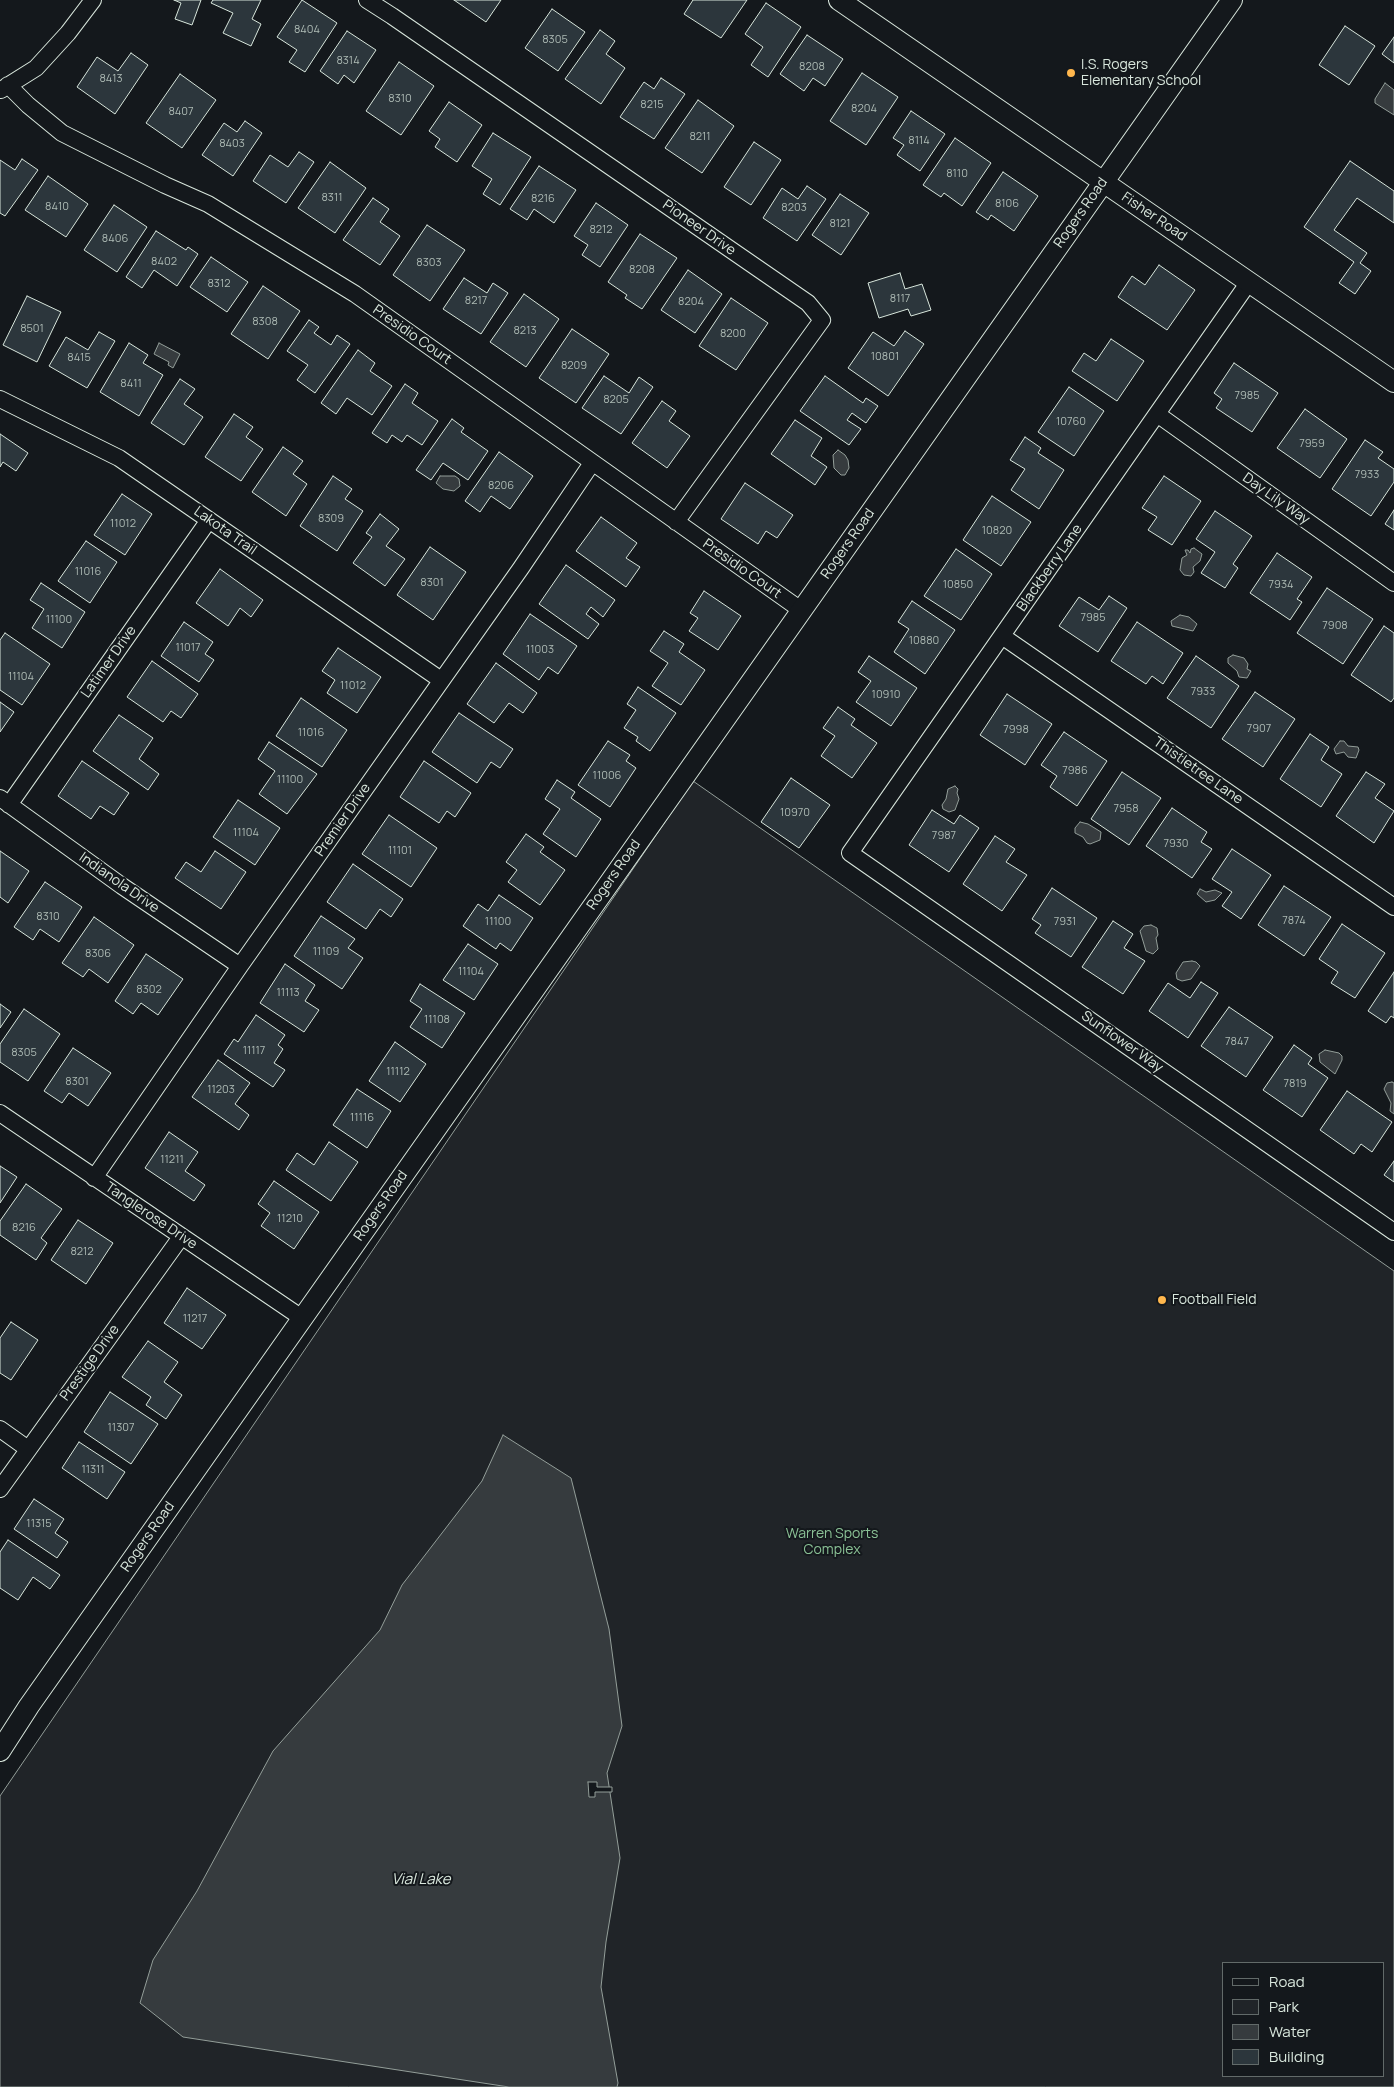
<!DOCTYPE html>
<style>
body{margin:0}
#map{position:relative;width:1394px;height:2087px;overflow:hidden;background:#14181c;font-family:Manrope,sans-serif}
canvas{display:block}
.legend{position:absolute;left:1222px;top:1962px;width:162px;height:115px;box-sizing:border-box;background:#14181c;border:1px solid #626a69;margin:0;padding:6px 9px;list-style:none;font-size:15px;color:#d8e6dc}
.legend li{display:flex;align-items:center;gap:10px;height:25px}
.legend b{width:25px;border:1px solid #626a69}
</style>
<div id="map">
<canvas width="1394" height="2087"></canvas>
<ul class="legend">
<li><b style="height:6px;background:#14181c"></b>Road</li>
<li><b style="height:14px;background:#202428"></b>Park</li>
<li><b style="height:14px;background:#363b3e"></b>Water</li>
<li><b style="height:14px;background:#2c363c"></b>Building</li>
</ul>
</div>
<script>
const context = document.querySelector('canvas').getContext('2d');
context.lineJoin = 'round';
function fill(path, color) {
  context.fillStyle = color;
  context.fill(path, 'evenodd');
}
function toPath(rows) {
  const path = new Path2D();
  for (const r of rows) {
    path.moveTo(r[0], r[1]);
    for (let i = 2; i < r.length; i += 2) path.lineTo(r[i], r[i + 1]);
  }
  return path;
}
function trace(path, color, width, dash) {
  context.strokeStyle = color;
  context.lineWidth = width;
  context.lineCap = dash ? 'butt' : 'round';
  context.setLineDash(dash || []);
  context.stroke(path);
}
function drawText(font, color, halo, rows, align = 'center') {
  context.font = font + ' Manrope,sans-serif';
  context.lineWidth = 4;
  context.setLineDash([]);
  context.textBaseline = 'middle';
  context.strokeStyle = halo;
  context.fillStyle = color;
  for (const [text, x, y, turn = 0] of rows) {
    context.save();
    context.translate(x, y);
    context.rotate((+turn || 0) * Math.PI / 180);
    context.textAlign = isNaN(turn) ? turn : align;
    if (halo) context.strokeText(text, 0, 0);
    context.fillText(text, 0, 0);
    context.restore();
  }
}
const green = toPath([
 [693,781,1394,1271,1394,2087,0,2087,0,1796,693,781],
 [1223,1963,1383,1963,1383,2076,1223,2076,1223,1963]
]);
fill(green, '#202428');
trace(green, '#939e99', 1);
const water = toPath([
 [1385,83,1394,90,1394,115,1375,103,1375,99,1385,83],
 [159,343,180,354,173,368,168,365,169,362,154,354,159,343],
 [838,450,845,455,848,460,849,468,845,475,841,475,834,468,833,455,838,450],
 [440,476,455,476,459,479,460,486,454,491,443,489,436,483,440,476],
 [1194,548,1202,554,1200,561,1193,567,1194,572,1191,576,1184,575,1180,570,1182,558,1187,555,1185,550,1188,550,1190,553,1191,549,1194,548],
 [1180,615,1189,617,1197,624,1193,631,1172,626,1171,621,1180,615],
 [1233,655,1244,658,1248,664,1247,669,1251,671,1247,678,1239,677,1237,671,1228,663,1228,658,1233,655],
 [1340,741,1344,741,1348,746,1358,747,1359,750,1356,758,1348,757,1344,752,1336,754,1334,749,1340,741],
 [955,786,958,789,957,793,959,799,955,810,949,812,943,809,942,805,946,799,948,789,955,786],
 [1080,822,1088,824,1101,832,1100,840,1090,844,1087,843,1083,837,1075,833,1075,828,1080,822],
 [1200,889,1206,892,1215,890,1222,893,1215,900,1206,902,1197,894,1200,889],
 [1151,925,1157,928,1158,935,1156,938,1158,949,1153,954,1146,951,1140,931,1144,926,1151,925],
 [1192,961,1196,962,1200,966,1191,979,1182,981,1177,979,1176,973,1183,962,1192,961],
 [1325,1050,1339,1053,1342,1056,1342,1060,1335,1074,1320,1062,1319,1054,1325,1050],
 [1392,1082,1394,1083,1394,1114,1390,1111,1391,1103,1384,1089,1387,1083,1392,1082],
 [503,1435,571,1478,609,1629,622,1726,607,1773,620,1858,606,1942,601,1987,618,2083,617,2087,509,2087,183,2037,140,2003,153,1960,197,1891,273,1751,380,1630,402,1585,482,1481,503,1435]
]);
fill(water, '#363b3e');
trace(water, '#939e99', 1);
const pier = toPath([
 [588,1782,597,1782,597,1787,612,1787,612,1792,595,1792,595,1797,589,1797,588,1782]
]);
fill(pier, '#14181c');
trace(pier, '#939e99', 1);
const building = toPath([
 [174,0,201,0,192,25,175,19,181,3,174,0],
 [213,0,261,0,252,19,261,24,251,46,223,33,233,13,211,3,213,0],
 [302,0,337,23,305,72,289,62,297,50,277,37,302,0],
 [454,0,501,0,486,22,454,0],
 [693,0,747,0,721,38,684,14,693,0],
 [766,3,801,27,768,77,751,65,763,47,745,34,766,3],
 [552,9,585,32,558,71,525,48,552,9],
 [1345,26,1375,46,1349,85,1319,65,1345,26],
 [600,30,615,41,606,54,625,68,601,104,565,79,600,30],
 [347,31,376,50,354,83,344,75,338,84,320,71,347,31],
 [807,35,843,59,825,86,813,78,804,91,780,74,807,35],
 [1394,37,1394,63,1382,54,1394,37],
 [131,53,148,65,115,114,77,87,97,57,118,71,131,53],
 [399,62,434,86,401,135,366,111,399,62],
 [862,73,898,97,866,145,830,121,862,73],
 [180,74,216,100,182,148,146,123,180,74],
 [661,78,685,94,654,139,620,117,644,82,654,89,661,78],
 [698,100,734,126,702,173,665,148,698,100],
 [449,102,482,125,457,162,435,147,440,139,429,131,449,102],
 [911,111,945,134,920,171,897,155,904,145,893,138,911,111],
 [245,121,262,133,233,176,202,155,224,123,237,132,245,121],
 [493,133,531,157,500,205,483,194,492,179,472,166,493,133],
 [955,138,991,163,962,206,944,193,941,197,923,185,955,138],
 [754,142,781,160,751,205,724,187,754,142],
 [299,152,314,162,286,203,253,181,270,155,288,167,299,152],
 [22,159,38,170,5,216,0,213,0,160,15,170,22,159],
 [1350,161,1394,191,1394,223,1357,198,1334,230,1367,253,1360,263,1371,271,1355,294,1339,283,1354,262,1304,227,1350,161],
 [330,162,366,188,335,233,298,208,330,162],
 [539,166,576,190,554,223,534,209,527,220,510,209,539,166],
 [1003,172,1038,196,1014,231,991,215,988,220,976,212,1003,172],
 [48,176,88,204,66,237,25,210,48,176],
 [807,186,826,199,797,241,763,218,782,188,798,199,807,186],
 [840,194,869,213,841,255,812,235,840,194],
 [373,198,389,209,380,222,400,236,380,265,343,240,373,198],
 [596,203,628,225,600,267,582,255,588,245,574,236,596,203],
 [114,205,147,227,117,272,84,250,114,205],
 [427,225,465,250,430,301,393,275,427,225],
 [156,231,186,250,188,247,198,254,177,286,154,270,142,288,126,277,156,231],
 [640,234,677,258,642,309,625,298,627,295,608,282,640,234],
 [211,257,248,282,227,312,190,287,211,257],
 [1159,265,1195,290,1167,330,1118,297,1132,276,1145,285,1159,265],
 [688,270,722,294,695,333,661,310,688,270],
 [900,273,905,289,922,284,931,310,911,316,908,309,879,318,868,283,900,273],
 [464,278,487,293,493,283,508,293,481,334,443,309,464,278],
 [263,286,300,311,268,359,231,334,263,286],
 [524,294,559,319,526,367,490,342,524,294],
 [27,296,61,312,37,362,3,345,27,296],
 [731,298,768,323,736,370,699,346,731,298],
 [309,320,319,327,314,333,331,345,337,335,350,344,315,393,297,380,308,365,287,351,309,320],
 [572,329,609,354,576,403,539,378,572,329],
 [905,331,924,344,888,396,848,368,873,332,894,346,905,331],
 [99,332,115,341,87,388,49,366,66,337,88,350,99,332],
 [1111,339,1144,361,1117,401,1072,371,1084,353,1096,361,1111,339],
 [129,343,148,355,143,363,163,375,139,416,100,392,129,343],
 [358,350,375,363,370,371,392,386,372,415,347,398,336,414,321,403,358,350],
 [1234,363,1278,393,1252,432,1216,408,1222,399,1214,393,1234,363],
 [604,376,629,393,639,377,653,387,621,434,582,408,604,376],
 [825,376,863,403,866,398,878,406,866,423,852,413,847,420,861,429,849,445,800,411,825,376],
 [180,379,195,389,184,404,203,417,184,445,151,423,180,379],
 [405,384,418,393,412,403,438,421,422,445,407,435,402,442,392,435,387,443,372,433,405,384],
 [1069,387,1104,411,1074,456,1038,432,1069,387],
 [662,401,676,411,669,421,690,436,667,468,632,443,662,401],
 [1305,409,1347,439,1320,478,1277,448,1305,409],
 [234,414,253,427,246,437,263,449,241,481,205,457,234,414],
 [452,419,464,428,461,432,488,451,468,480,443,463,431,480,416,470,452,419],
 [795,420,822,438,811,456,827,467,815,485,771,454,795,420],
 [0,434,28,453,16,471,3,462,0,467,0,434],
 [1025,437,1041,448,1038,453,1064,470,1039,509,1011,490,1025,469,1010,460,1025,437],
 [1365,440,1383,452,1378,458,1394,469,1394,482,1371,516,1332,489,1365,440],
 [283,447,303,461,293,474,307,484,286,516,252,492,283,447],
 [499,452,533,476,510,509,491,496,480,512,465,501,499,452],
 [333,476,352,489,345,499,363,511,337,551,300,526,333,476],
 [1164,476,1201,501,1172,545,1148,530,1157,517,1142,508,1164,476],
 [745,483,793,515,777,538,766,531,758,544,721,519,745,483],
 [122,494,152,514,125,555,94,535,122,494],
 [992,496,1031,522,1001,566,963,540,992,496],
 [1394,510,1394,530,1385,524,1394,510],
 [1215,511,1252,536,1233,564,1238,568,1225,588,1201,573,1215,552,1196,539,1215,511],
 [380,514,399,529,386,546,405,559,385,586,353,563,372,537,366,533,380,514],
 [601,517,637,543,626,558,640,567,626,587,576,551,601,517],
 [86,541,117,562,90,603,58,581,86,541],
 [430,547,466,572,433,620,397,595,430,547],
 [956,549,992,574,961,620,924,596,956,549],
 [1277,553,1312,577,1297,599,1302,602,1290,620,1250,593,1277,553],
 [566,565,615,600,603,617,591,607,586,614,599,624,588,639,539,604,566,565],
 [220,569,263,600,251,617,240,608,228,626,196,603,220,569],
 [41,583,85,612,62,648,32,628,44,609,30,600,41,583],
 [1327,588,1373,619,1343,664,1297,633,1327,588],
 [704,591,741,616,718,650,689,631,698,618,690,613,704,591],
 [1109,596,1127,608,1098,652,1059,626,1079,597,1099,610,1109,596],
 [912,601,955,630,925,674,894,652,909,629,898,622,912,601],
 [530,614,577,646,558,674,548,667,539,680,503,654,530,614],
 [184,622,213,642,205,654,214,660,199,682,161,656,184,622],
 [1137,622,1183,653,1163,684,1152,676,1146,684,1111,661,1137,622],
 [1384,626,1394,633,1394,698,1391,702,1351,675,1384,626],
 [664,631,684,644,679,652,705,670,681,705,652,686,668,663,650,651,664,631],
 [5,633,50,664,22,705,0,690,0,640,5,633],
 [338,648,381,677,357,713,327,693,335,680,322,671,338,648],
 [869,656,917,688,891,726,856,702,871,681,858,672,869,656],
 [1196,656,1239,686,1211,728,1167,698,1196,656],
 [152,661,198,694,181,718,171,711,163,722,127,697,152,661],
 [496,663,537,693,523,713,509,703,494,723,467,704,496,663],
 [638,687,676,713,650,751,636,741,638,737,624,728,636,710,627,704,638,687],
 [1255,692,1295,719,1263,767,1222,739,1255,692],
 [1007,694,1052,724,1025,765,980,735,1007,694],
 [301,698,347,730,322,767,276,736,301,698],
 [0,702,14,712,0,732,0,702],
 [838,707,855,719,851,725,877,743,852,778,821,756,835,736,823,728,838,707],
 [459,713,513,749,500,768,491,762,477,783,432,752,459,713],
 [119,715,153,738,139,759,159,774,148,790,93,751,119,715],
 [1064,732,1107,761,1077,806,1050,787,1057,776,1041,765,1064,732],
 [1310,734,1329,747,1321,760,1342,774,1321,807,1280,779,1310,734],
 [608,741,630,755,626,761,636,768,610,807,578,785,608,741],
 [269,742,317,774,287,814,259,794,275,771,258,759,269,742],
 [82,761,129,793,114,815,100,806,91,819,58,796,82,761],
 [424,761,471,793,455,817,447,811,439,823,400,797,424,761],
 [1122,772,1161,798,1129,845,1091,819,1122,772],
 [1366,772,1385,784,1375,798,1394,811,1374,843,1336,816,1366,772],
 [791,778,830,805,799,848,761,822,791,778],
 [557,780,575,792,571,798,601,819,576,857,543,834,560,809,545,799,557,780],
 [238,800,280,828,255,865,213,837,238,800],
 [1172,808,1207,832,1201,842,1212,849,1192,878,1146,846,1172,808],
 [932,810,954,824,960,815,979,828,949,872,909,845,932,810],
 [389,815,437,848,411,887,362,854,389,815],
 [526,834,544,847,540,852,565,870,540,905,508,882,517,870,506,862,526,834],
 [995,836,1015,849,1006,862,1027,875,1002,911,963,884,995,836],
 [1232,849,1271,875,1241,919,1222,906,1232,892,1212,879,1232,849],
 [0,851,29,871,8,903,0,897,0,851],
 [215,851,246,872,221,909,175,878,186,862,201,872,215,851],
 [353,864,403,899,391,917,380,909,366,929,327,902,353,864],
 [45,882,82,907,59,942,40,929,33,940,14,927,45,882],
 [1284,886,1331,917,1304,956,1258,925,1284,886],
 [1052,888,1097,918,1071,957,1035,933,1041,925,1032,919,1052,888],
 [499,895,533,918,511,951,500,943,496,949,463,926,478,904,488,911,499,895],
 [321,916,355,939,348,948,363,958,342,989,294,956,321,916],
 [94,917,134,945,108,983,89,969,83,977,62,963,94,917],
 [1113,921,1133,934,1124,948,1145,961,1123,994,1082,967,1113,921],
 [1342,924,1385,953,1355,998,1331,983,1338,972,1319,959,1342,924],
 [468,944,498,964,474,1000,443,980,468,944],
 [146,954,183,979,158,1015,141,1003,133,1014,115,1001,146,954],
 [285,964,315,985,305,1001,319,1010,304,1032,260,1003,285,964],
 [1394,972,1394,1018,1391,1016,1386,1023,1368,1011,1394,972],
 [1201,982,1218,993,1188,1038,1149,1011,1168,983,1190,998,1201,982],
 [420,984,465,1013,442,1048,410,1027,422,1009,410,1001,420,984],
 [0,1004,11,1012,0,1028,0,1004],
 [1229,1007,1273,1037,1246,1077,1201,1046,1229,1007],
 [24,1009,60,1034,28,1081,0,1062,0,1044,24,1009],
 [256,1015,285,1035,278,1045,283,1049,274,1063,285,1070,273,1087,224,1054,234,1039,238,1042,256,1015],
 [395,1042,426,1064,400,1102,369,1081,395,1042],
 [1294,1045,1312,1058,1308,1064,1328,1078,1302,1117,1263,1090,1294,1045],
 [73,1048,111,1073,88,1106,69,1093,62,1103,44,1091,73,1048],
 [218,1060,250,1083,235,1104,249,1115,239,1130,192,1097,218,1060],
 [357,1089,391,1111,367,1148,333,1125,357,1089],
 [1347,1091,1392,1122,1372,1152,1361,1144,1354,1154,1320,1130,1347,1091],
 [169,1132,198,1152,185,1171,205,1185,194,1201,145,1168,169,1132],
 [329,1142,358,1162,331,1201,286,1170,297,1153,314,1165,329,1142],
 [1394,1161,1394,1182,1384,1175,1394,1161],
 [0,1166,17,1177,0,1203,0,1166],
 [274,1181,319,1212,294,1249,261,1226,270,1213,258,1204,274,1181],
 [26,1184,62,1209,41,1238,47,1243,36,1260,0,1235,0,1221,26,1184],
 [78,1220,113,1243,86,1284,51,1260,78,1220],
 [187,1288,226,1315,202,1349,164,1323,187,1288],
 [11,1322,38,1340,11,1380,0,1373,0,1338,11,1322],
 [148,1341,178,1362,164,1382,182,1395,166,1419,146,1405,151,1397,122,1377,148,1341],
 [110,1392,158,1424,131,1464,84,1432,110,1392],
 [79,1442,125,1472,107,1499,62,1468,79,1442],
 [34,1499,64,1519,55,1533,68,1542,57,1558,14,1529,34,1499],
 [8,1540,60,1575,50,1589,33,1577,18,1600,0,1588,0,1552,8,1540]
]);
fill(building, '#2c363c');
trace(building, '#d8e6dc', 1);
const minor = toPath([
 [367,0,392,16,808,303,822,320,676,522],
 [8,85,28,105,62,133,165,185,208,204,355,294,801,610],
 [1,90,36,68,68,33,93,0],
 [1249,282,850,853,1394,1232],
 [0,399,119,458,441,680],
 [1157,414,1394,583],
 [1002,636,1394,907],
 [0,798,122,886,240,966],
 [9,805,209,520],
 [0,1113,302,1318],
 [94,1178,240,966,521,568,592,463],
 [0,1429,28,1449],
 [0,1489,181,1237]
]);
const tertiary = toPath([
 [839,0,1394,382],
 [0,1751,29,1706,1232,0]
]);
trace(minor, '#d8e6dc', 18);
trace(tertiary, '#d8e6dc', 22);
trace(minor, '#14181c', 16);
trace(tertiary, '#14181c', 20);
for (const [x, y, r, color] of [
 [1071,73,5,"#ffb74d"],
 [1162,1300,5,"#ffb74d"]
]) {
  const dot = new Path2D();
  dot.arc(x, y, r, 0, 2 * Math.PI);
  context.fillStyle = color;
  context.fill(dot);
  trace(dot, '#14181c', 2);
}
drawText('11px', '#adbab4', null, [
 ["8404",307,30],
 ["8305",555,40],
 ["8314",348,61],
 ["8208",812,67],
 ["8413",111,79],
 ["8310",400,99],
 ["8215",652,105],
 ["8204",864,109],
 ["8407",181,112],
 ["8211",700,137],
 ["8114",919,141],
 ["8403",232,144],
 ["8110",957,174],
 ["8311",332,198],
 ["8216",543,199],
 ["8106",1007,204],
 ["8410",57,207],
 ["8203",794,208],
 ["8121",840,224],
 ["8212",601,230],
 ["8406",115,239],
 ["8402",164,262],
 ["8303",429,263],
 ["8208",642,270],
 ["8312",219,284],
 ["8117",900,299],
 ["8217",476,301],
 ["8204",691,302],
 ["8308",265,322],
 ["8501",32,329],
 ["8213",525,331],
 ["8200",733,334],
 ["10801",885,357],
 ["8415",79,358],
 ["8209",574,366],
 ["8411",131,384],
 ["7985",1247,396],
 ["8205",616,400],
 ["10760",1071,422],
 ["7959",1312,444],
 ["7933",1367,475],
 ["8206",501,486],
 ["8309",331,519],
 ["11012",123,524],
 ["10820",997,531],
 ["11016",88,572],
 ["8301",432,583],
 ["10850",958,585],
 ["7934",1281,585],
 ["7985",1093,618],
 ["11100",59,620],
 ["7908",1335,626],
 ["10880",924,641],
 ["11017",188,648],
 ["11003",540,650],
 ["11104",21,677],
 ["11012",353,686],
 ["7933",1203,692],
 ["10910",886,695],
 ["7907",1259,729],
 ["7998",1016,730],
 ["11016",311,733],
 ["7986",1075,771],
 ["11006",607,776],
 ["11100",290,780],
 ["7958",1126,809],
 ["10970",795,813],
 ["11104",246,833],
 ["7987",944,836],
 ["7930",1176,844],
 ["11101",400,851],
 ["8310",48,917],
 ["7874",1294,921],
 ["11100",498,922],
 ["7931",1065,922],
 ["11109",326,952],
 ["8306",98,954],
 ["11104",471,972],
 ["8302",149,990],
 ["11113",288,993],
 ["11108",437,1020],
 ["7847",1237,1042],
 ["11117",254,1051],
 ["8305",24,1053],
 ["11112",398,1072],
 ["8301",77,1082],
 ["7819",1295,1084],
 ["11203",221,1090],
 ["11116",362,1118],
 ["11211",172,1160],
 ["11210",290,1219],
 ["8216",24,1228],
 ["8212",82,1252],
 ["11217",195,1319],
 ["11307",121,1428],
 ["11311",93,1470],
 ["11315",39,1524]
]);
drawText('14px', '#d8e6dc', '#14181c', [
 ["I.S. Rogers",1081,65],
 ["Elementary School",1081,81],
 ["Football Field",1172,1300]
], 'left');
drawText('14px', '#d8e6dc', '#14181c', [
 ["Rogers Road",1081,213,-55],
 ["Fisher Road",1154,217,34],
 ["Pioneer Drive",699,228,35],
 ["Presidio Court",412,335,35],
 ["Day Lily Way",1276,499,35],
 ["Lakota Trail",225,531,35],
 ["Rogers Road",848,544,-55],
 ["Blackberry Lane",1050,568,-55],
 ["Presidio Court",742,569,35],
 ["Latimer Drive",109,662,-55],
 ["Thistletree Lane",1198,771,35],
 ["Premier Drive",343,820,-55],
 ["Rogers Road",614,875,-55],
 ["Indianola Drive",119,883,35],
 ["Sunflower Way",1122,1042,35],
 ["Rogers Road",381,1206,-55],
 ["Tanglerose Drive",151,1216,34],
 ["Prestige Drive",90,1363,-54],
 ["Rogers Road",148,1537,-55]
]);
drawText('14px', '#8ac095', '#14181c', [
 ["Warren Sports",832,1534],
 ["Complex",832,1550]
]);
drawText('italic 15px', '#d8e6dc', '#14181c', [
 ["Vial Lake",421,1880]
]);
</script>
